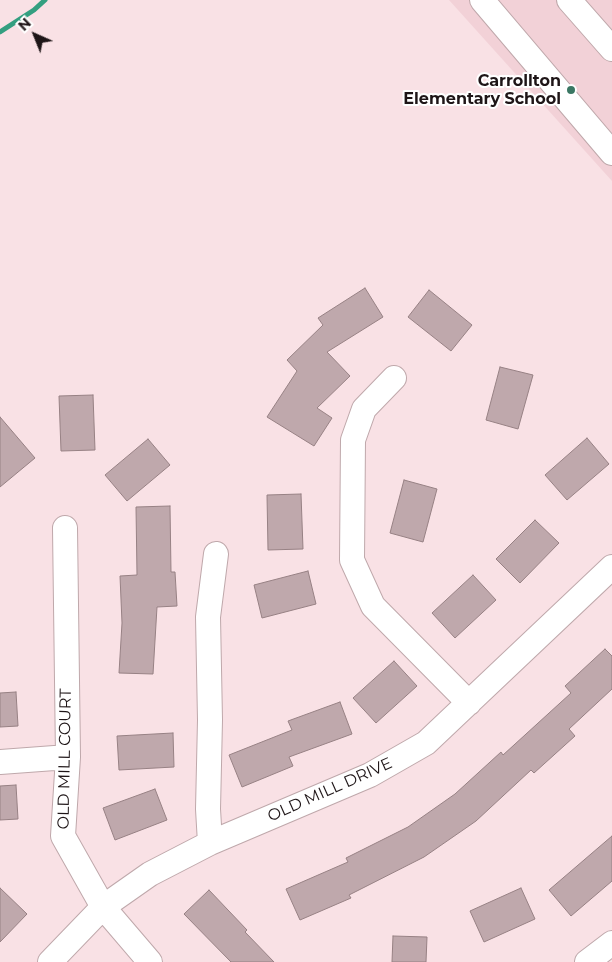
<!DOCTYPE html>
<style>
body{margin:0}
#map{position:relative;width:612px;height:962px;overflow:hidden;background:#f9e1e5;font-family:Montserrat,sans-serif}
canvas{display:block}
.north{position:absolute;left:10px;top:10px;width:50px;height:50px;-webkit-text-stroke:4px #fff;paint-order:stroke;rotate:316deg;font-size:14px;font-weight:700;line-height:20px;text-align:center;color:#1e1517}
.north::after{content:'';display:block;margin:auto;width:18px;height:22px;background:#1e1517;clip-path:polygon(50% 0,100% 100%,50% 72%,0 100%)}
</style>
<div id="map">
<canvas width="612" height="962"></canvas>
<div class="north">N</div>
</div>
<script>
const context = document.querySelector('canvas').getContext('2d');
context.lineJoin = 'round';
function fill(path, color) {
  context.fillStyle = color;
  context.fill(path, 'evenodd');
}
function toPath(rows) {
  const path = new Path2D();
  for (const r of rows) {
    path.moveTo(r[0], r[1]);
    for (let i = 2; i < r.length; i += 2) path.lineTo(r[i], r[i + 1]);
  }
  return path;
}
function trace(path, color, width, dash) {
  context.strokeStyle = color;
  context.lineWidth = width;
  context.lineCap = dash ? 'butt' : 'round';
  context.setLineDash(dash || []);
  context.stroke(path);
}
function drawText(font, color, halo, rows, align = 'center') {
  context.font = font + ' Montserrat,sans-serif';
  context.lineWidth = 4;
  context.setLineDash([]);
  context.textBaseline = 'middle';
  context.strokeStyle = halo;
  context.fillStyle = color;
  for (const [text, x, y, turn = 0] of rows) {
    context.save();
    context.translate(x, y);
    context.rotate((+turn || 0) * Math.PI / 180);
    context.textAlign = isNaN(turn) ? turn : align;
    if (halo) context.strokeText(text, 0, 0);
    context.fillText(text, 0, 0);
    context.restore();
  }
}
fill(toPath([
 [449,0,612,0,612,181]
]), '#f2d1d7');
trace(toPath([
 [0,32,34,10,45,0]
]), '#349f80', 5);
const building = toPath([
 [365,288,383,317,327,352,350,376,317,408,332,418,314,446,267,417,297,371,287,360,323,325,318,318,365,288],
 [429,290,472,325,451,351,408,317,429,290],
 [500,367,533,375,518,429,486,420,500,367],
 [93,395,95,450,61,451,59,396,93,395],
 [0,417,35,458,0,487,0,417],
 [587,438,609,464,567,500,545,475,587,438],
 [148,439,170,465,127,501,105,475,148,439],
 [404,480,437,489,423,542,390,533,404,480],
 [301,494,303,549,268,550,267,495,301,494],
 [170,506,171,572,175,572,177,606,157,607,153,674,119,673,122,623,120,576,137,575,136,507,170,506],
 [535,520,559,543,520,583,496,559,535,520],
 [308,571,316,604,262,618,254,585,308,571],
 [473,575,496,600,455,638,432,613,473,575],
 [605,649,612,656,612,689,569,729,575,736,534,773,531,770,476,821,424,857,349,895,351,898,300,920,286,889,348,862,346,858,408,827,455,794,501,752,503,755,571,693,565,686,605,649],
 [394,661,417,686,376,723,353,698,394,661],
 [16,692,18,726,0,727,0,693,16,692],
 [340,702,352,734,289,757,293,766,242,787,229,755,292,730,288,721,340,702],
 [173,733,174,767,119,770,117,736,173,733],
 [16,785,18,819,0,820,0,786,16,785],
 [155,789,167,820,115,840,103,808,155,789],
 [612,836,612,881,571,916,549,890,612,836],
 [0,888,27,914,0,942,0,888],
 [521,888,535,919,484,942,470,911,521,888],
 [209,890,247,930,245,932,274,962,231,962,184,914,209,890],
 [393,936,427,937,426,962,392,962,393,936]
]);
fill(building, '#bfa8ac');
trace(building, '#978184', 1);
const minor = toPath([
 [482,0,612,153],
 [569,0,612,49],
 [394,378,364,409,353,440,352,560,373,606,469,703],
 [65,528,68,757,63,836,103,907,150,962],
 [0,762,68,757],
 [210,843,208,809,210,720,208,617,216,554],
 [50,962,103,907,150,874,210,843,370,775,426,743,612,567],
 [587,962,612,943]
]);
trace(minor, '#bfa8ab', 26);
trace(minor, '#fff', 24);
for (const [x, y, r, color] of [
 [571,90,5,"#3a7763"]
]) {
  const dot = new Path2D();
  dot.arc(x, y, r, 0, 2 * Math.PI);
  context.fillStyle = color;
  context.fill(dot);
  trace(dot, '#fff', 2);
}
drawText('bold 16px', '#1e1517', '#fff', [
 ["Carrollton",561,81],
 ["Elementary School",561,99]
], 'right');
drawText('16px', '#1e1517', '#fff', [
 ["OLD MILL COURT",65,759,-89],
 ["OLD MILL DRIVE",330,790,-24]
]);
</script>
